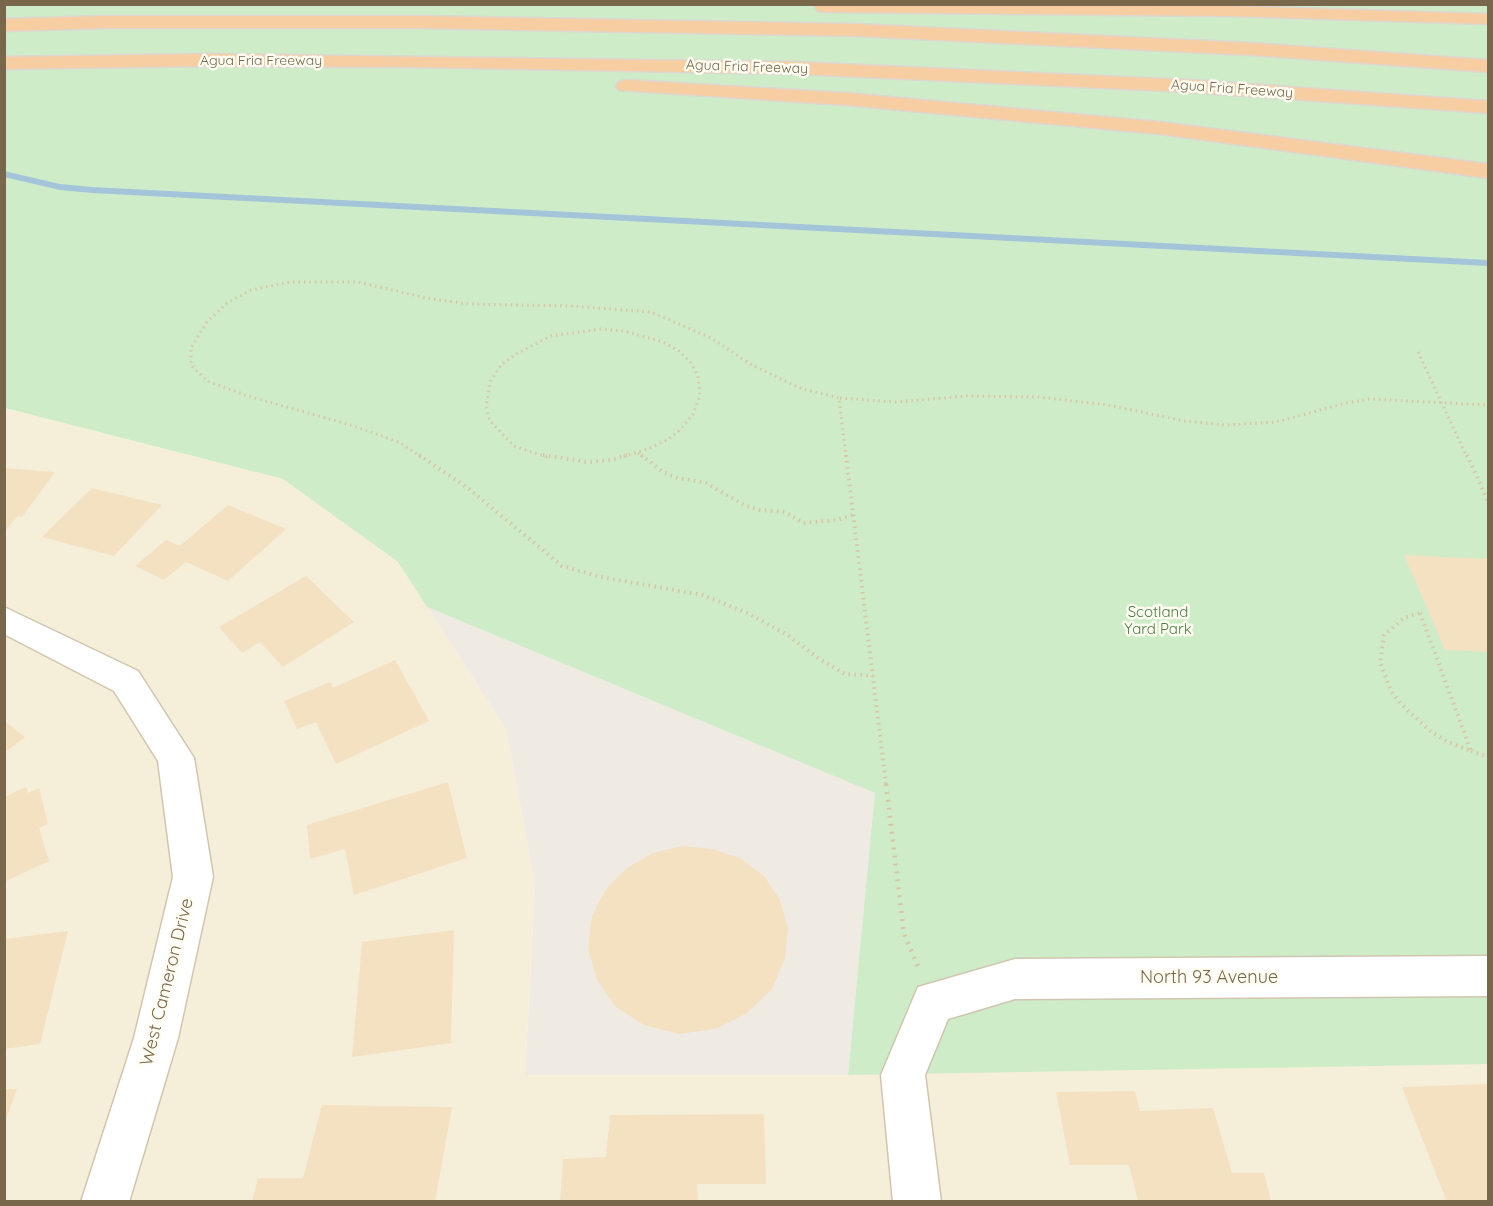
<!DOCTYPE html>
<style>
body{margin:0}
#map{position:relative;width:1493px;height:1206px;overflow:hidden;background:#fdfaeb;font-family:Quicksand,sans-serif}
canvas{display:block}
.frame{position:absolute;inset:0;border:6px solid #79674c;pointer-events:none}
</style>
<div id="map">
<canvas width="1493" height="1206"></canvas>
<div class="frame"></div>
</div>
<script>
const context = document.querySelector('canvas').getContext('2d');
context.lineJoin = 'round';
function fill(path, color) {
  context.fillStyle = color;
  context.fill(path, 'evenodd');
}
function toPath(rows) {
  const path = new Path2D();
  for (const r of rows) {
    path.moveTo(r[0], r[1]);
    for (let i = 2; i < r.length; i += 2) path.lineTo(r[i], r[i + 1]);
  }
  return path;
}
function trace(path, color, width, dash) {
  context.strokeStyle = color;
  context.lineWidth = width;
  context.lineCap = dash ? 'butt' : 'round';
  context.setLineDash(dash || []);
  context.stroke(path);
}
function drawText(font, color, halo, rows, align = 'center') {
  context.font = font + ' Quicksand,sans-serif';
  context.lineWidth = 5;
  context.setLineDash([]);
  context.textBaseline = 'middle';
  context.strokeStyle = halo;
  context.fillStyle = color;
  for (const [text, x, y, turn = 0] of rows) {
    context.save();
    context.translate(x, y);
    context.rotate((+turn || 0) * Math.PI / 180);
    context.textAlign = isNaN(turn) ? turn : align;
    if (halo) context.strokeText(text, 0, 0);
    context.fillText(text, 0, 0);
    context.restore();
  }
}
fill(toPath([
 [5,408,283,479,398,562,506,729,535,886,525,1075,848,1075,1488,1033,1488,1201,5,1202]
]), '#f5efd9');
fill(toPath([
 [427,607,876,793,848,1075,525,1075,535,886,506,729]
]), '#efebe3');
fill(toPath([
 [5,5,1488,5,1488,1064,848,1075,875,793,427,607,398,562,283,479,5,408]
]), '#ceecc8');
fill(toPath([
 [4,171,60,184,92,187,1488,260,1488,266,92,193,60,190,4,177,4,171]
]), '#a4c4da');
fill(toPath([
 [4,468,55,472,22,517,18,516,4,532],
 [92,488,162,505,114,556,42,537],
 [228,505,286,529,228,581,186,562,164,580,135,566,166,540,180,546],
 [1404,555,1488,559,1488,652,1445,650],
 [306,576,354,622,283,667,260,642,242,653,219,627],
 [395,660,429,721,336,764,316,722,297,729,284,701,330,682,333,688],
 [4,721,25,737,4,753],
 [448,782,467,858,354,895,345,849,310,859,307,825],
 [26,787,28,793,39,788,48,824,39,828,49,861,4,882,4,797],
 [683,846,713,849,740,858,764,876,780,900,788,928,785,958,772,989,747,1013,715,1029,679,1034,644,1025,616,1007,597,980,588,948,592,916,606,889,627,868,653,853],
 [454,930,451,1043,352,1057,362,942],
 [68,931,40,1044,4,1049,4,939],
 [1488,1084,1488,1202,1447,1202,1402,1087],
 [4,1089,17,1089,5,1122,4,1122],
 [1135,1091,1140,1111,1213,1108,1232,1173,1264,1173,1271,1202,1138,1202,1129,1165,1070,1165,1056,1092],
 [322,1105,452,1107,435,1202,252,1202,258,1178,303,1178],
 [764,1114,766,1184,697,1184,698,1202,560,1202,563,1159,606,1157,610,1115]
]), '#f3e1c2');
const street = toPath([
 [4,607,138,671,194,758,213,877,178,1038,129,1202,81,1202,134,1038,173,877,158,761,114,691,4,634,4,607],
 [1488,956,1488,996,1015,999,948,1019,925,1075,941,1202,893,1202,881,1075,918,987,1015,959,1488,956]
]);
const highway = toPath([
 [817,4,1229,6,1488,14,1488,24,1229,16,824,12,818,11,815,7,817,4],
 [109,16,416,16,855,24,1251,43,1488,60,1488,72,1251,55,855,36,416,28,109,28,4,31,4,19,109,16],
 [206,54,797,62,1190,80,1488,101,1488,113,1190,92,797,74,411,67,206,66,4,69,4,57,206,54],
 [626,80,846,93,1160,122,1488,164,1488,178,1160,134,846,105,619,90,616,86,619,82,626,80]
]);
trace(street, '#d0c6af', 3);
trace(highway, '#dcd7d0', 3);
trace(toPath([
 [1418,352,1467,457],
 [638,453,643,457],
 [421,457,399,442,354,426,248,396,207,381,191,365,191,348,207,322,227,303,251,290,290,282,358,282,431,299,469,304,571,306,651,312,711,338,752,365,802,389,839,398],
 [547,457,514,446,490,421,486,407,491,380,501,365,516,354,551,336,601,329,624,331,663,342,679,351,691,363,698,376,700,396,693,414,681,429,667,440,648,449,622,457],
 [846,457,839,398,896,402,967,396,1039,397,1108,405,1184,421,1226,425,1276,422,1346,403,1370,399,1488,405]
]), '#d9c5a4', 3, [1.5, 4]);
trace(toPath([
 [419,455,469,489,562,566,601,577,703,595,747,613,786,634,818,658,845,674,873,676],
 [543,455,588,462,611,460,627,455],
 [641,455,663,472,678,478,706,483,746,506,760,510,785,512,803,523,837,520,852,515],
 [846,455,886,785],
 [1467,455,1488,501],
 [1420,613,1471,751,1448,742,1430,731,1401,704,1391,691,1380,662,1384,635,1404,618,1420,613],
 [1471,751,1488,757]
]), '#d9c5a4', 4, [1.5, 4.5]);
trace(toPath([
 [886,784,904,934,918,966]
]), '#d9c5a4', 4.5, [2, 6]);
fill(street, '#fff');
fill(highway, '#f7cda2');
drawText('14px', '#79674c', '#fffdf2', [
 ["Agua Fria Freeway",261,61],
 ["Agua Fria Freeway",747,67,2],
 ["Agua Fria Freeway",1232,89,4]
]);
drawText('15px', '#477f43', '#fffdf2', [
 ["Scotland",1158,612],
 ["Yard Park",1158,629]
]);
drawText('18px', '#79674c', '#fffdf2', [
 ["North 93 Avenue",1209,978],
 ["West Cameron Drive",167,982,-76]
]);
</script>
